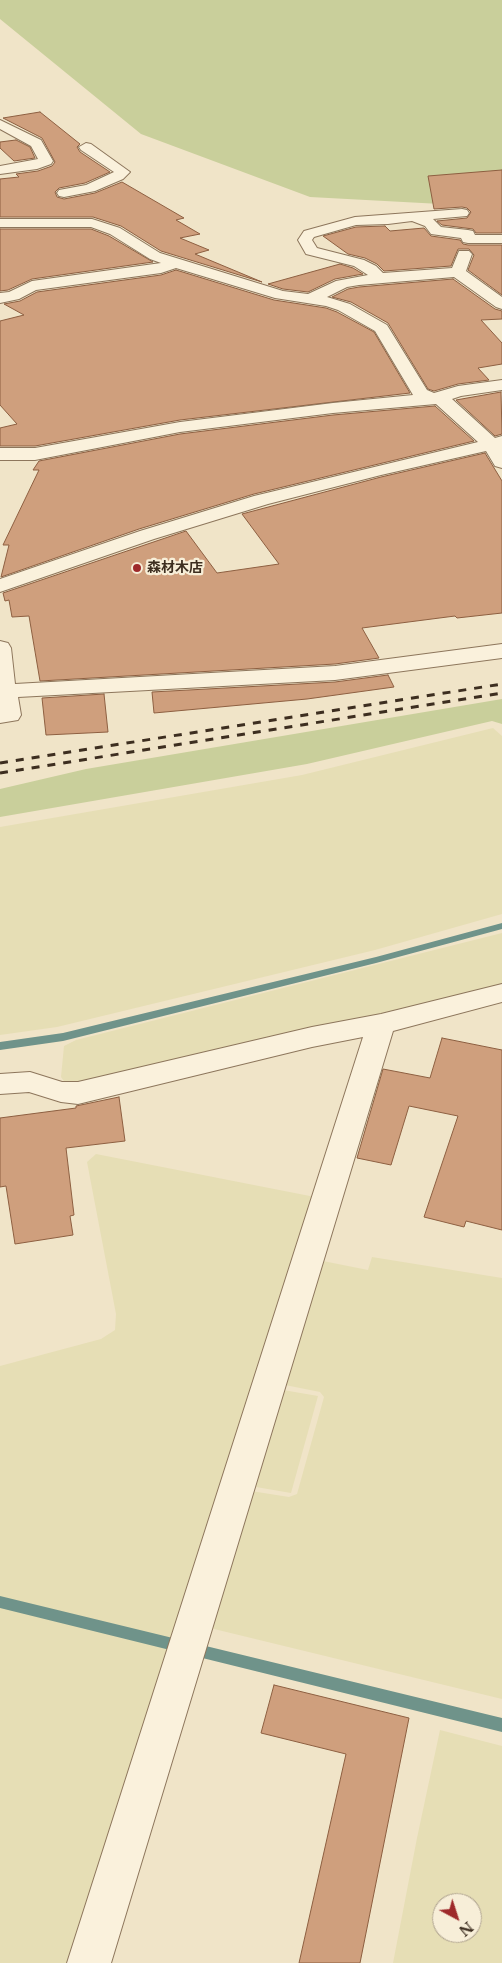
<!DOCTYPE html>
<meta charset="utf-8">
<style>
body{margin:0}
#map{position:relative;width:502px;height:1963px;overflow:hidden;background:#f0e4c8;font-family:"Libre Baskerville",serif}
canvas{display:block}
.north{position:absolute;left:432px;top:1893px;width:50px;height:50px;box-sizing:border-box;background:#f7eed8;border:1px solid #ada18e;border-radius:50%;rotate:140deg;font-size:14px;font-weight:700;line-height:20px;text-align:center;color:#3d2e20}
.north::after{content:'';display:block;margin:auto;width:18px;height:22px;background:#9e2a2b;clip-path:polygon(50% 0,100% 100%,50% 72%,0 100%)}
</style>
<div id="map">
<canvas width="502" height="1963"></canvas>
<div class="north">N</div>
</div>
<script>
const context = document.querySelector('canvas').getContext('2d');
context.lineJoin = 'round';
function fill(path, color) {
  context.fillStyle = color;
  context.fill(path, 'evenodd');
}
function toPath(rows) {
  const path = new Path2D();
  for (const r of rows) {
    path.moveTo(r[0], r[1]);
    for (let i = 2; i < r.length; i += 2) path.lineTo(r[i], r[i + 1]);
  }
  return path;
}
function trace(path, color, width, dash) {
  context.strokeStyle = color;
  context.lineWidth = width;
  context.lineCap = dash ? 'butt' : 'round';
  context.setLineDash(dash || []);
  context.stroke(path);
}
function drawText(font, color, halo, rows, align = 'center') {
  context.font = font + ' "Libre Baskerville","Noto Sans JP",serif';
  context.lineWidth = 4.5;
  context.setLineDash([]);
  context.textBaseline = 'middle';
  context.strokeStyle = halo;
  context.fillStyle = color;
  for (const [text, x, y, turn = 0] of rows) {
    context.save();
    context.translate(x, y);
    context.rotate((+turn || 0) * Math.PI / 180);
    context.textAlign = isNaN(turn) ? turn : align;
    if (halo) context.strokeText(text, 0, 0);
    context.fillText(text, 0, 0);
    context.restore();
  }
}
fill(toPath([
 [493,728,502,736,502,914,375,950,57,1027,0,1035,0,827,302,775],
 [502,933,502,987,81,1085,66,1084,61,1077,64,1046,76,1040],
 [96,1154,315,1197,69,1963,0,1963,0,1366,101,1339,115,1330,116,1314,87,1162],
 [372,1257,502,1278,502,1699,210,1628,251,1491,289,1497,297,1494,324,1397,320,1392,280,1384,318,1260,368,1270],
 [283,1390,318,1396,291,1493,256,1487],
 [440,1730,502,1746,502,1963,393,1963,417,1838],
 [442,1903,472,1903,472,1933,442,1933]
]), '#e6deb5');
fill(toPath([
 [0,0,502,0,502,199,478,206,310,197,141,134,0,19],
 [502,699,502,724,492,721,307,764,0,817,0,789,86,769]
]), '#c9cf9b');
fill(toPath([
 [502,923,502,929,376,963,63,1041,0,1050,0,1042,63,1033,376,957,502,923],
 [0,1596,502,1718,502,1732,0,1608,0,1596]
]), '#6f938a');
const building = toPath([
 [40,112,80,144,77,147,80,152,110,172,85,183,59,188,55,192,57,197,64,199,95,193,122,182,184,218,176,220,200,234,180,238,209,250,195,254,262,282,161,251,121,226,93,217,0,217,0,179,19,177,16,174,38,171,52,166,55,162,42,138,3,118,40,112],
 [16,140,30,147,35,158,14,161,0,148,0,142,16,140],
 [502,170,502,233,476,233,473,229,442,225,437,221,467,218,471,212,467,208,462,207,434,209,428,176,502,170],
 [385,226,390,231,424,228,431,236,460,240,463,244,468,245,502,245,502,295,468,270,474,255,469,249,458,249,451,266,384,271,377,264,365,258,348,254,323,236,356,227,385,226],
 [0,229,91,229,109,236,153,262,32,279,8,290,0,291,0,229],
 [340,264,353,268,363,274,335,279,308,292,283,289,268,284,340,264],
 [176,270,274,300,326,308,337,312,374,332,410,393,180,420,35,446,0,446,0,428,17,424,0,405,0,321,24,315,4,304,20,301,37,292,161,275,176,270],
 [453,279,495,309,502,311,502,319,481,320,502,343,502,364,478,368,489,380,458,384,434,391,428,389,388,323,351,302,332,297,348,289,359,287,453,279],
 [501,392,502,434,495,436,456,400,501,392],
 [435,406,474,441,254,494,139,529,1,577,9,545,3,545,39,470,33,470,39,461,180,434,333,415,435,406],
 [485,453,502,481,502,613,457,618,455,616,362,628,379,658,335,664,40,681,29,616,12,617,9,600,5,601,3,593,186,531,217,573,279,564,242,514,381,477,485,453],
 [388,675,394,687,307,699,154,713,152,692,335,682,388,675],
 [104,694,108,732,46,735,42,698,104,694],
 [442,1038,502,1050,502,1230,466,1221,464,1227,424,1217,458,1116,409,1106,391,1165,357,1158,383,1069,430,1078,442,1038],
 [119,1097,125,1141,66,1148,74,1215,70,1216,73,1235,15,1244,6,1186,0,1187,0,1118,76,1108,76,1106,119,1097],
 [274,1685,409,1718,360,1963,299,1963,346,1754,261,1733,274,1685]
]);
fill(building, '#cf9f7d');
trace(building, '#8d5f41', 1);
const street = toPath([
 [0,120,41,140,53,161,51,164,37,169,0,174,0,166,38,159,31,146,0,129,0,120],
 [86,143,91,144,130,172,123,179,95,191,64,197,59,196,57,193,59,190,86,185,114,172,81,150,79,147,86,143],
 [462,209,467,210,469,213,467,216,433,219,441,227,468,230,473,231,475,235,502,235,502,243,468,243,463,242,461,238,431,234,425,226,412,221,388,224,356,225,314,237,312,240,317,248,364,260,376,266,383,273,452,268,459,251,469,251,472,254,466,271,502,297,502,309,496,307,454,277,359,285,347,287,327,297,350,304,387,325,427,390,434,393,458,386,502,380,502,390,461,396,452,399,495,438,502,436,502,468,495,466,486,451,381,475,268,504,154,539,0,592,0,579,140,531,254,496,478,442,436,404,333,413,180,432,35,460,0,460,0,448,35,448,180,422,333,403,413,395,375,331,338,310,326,306,275,298,176,268,161,273,36,290,19,299,0,303,0,293,9,292,32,281,161,263,150,259,110,234,91,227,0,227,0,219,92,219,120,228,160,253,283,291,308,294,336,281,368,275,354,266,306,254,298,240,304,231,355,217,462,209],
 [0,641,8,643,11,648,15,684,335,666,502,644,502,658,335,680,18,697,21,715,18,720,0,723,0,641],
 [502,984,502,1002,393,1031,111,1963,67,1963,363,1037,312,1047,78,1104,61,1102,29,1092,0,1094,0,1074,30,1072,62,1082,78,1082,312,1027,381,1014,502,984]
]);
trace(street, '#8d765c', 2);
fill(street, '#faf1dc');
trace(toPath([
 [0,763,502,684],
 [0,773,502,693]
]), '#3d2e20', 3, [8, 8]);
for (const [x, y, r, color] of [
 [137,568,5,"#9e2a2b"]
]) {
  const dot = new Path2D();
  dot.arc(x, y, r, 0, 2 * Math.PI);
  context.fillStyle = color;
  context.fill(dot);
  trace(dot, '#f7eed8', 2);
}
drawText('bold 14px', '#3d2e20', '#f7eed8', [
 ["森材木店",147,568]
], 'left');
</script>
